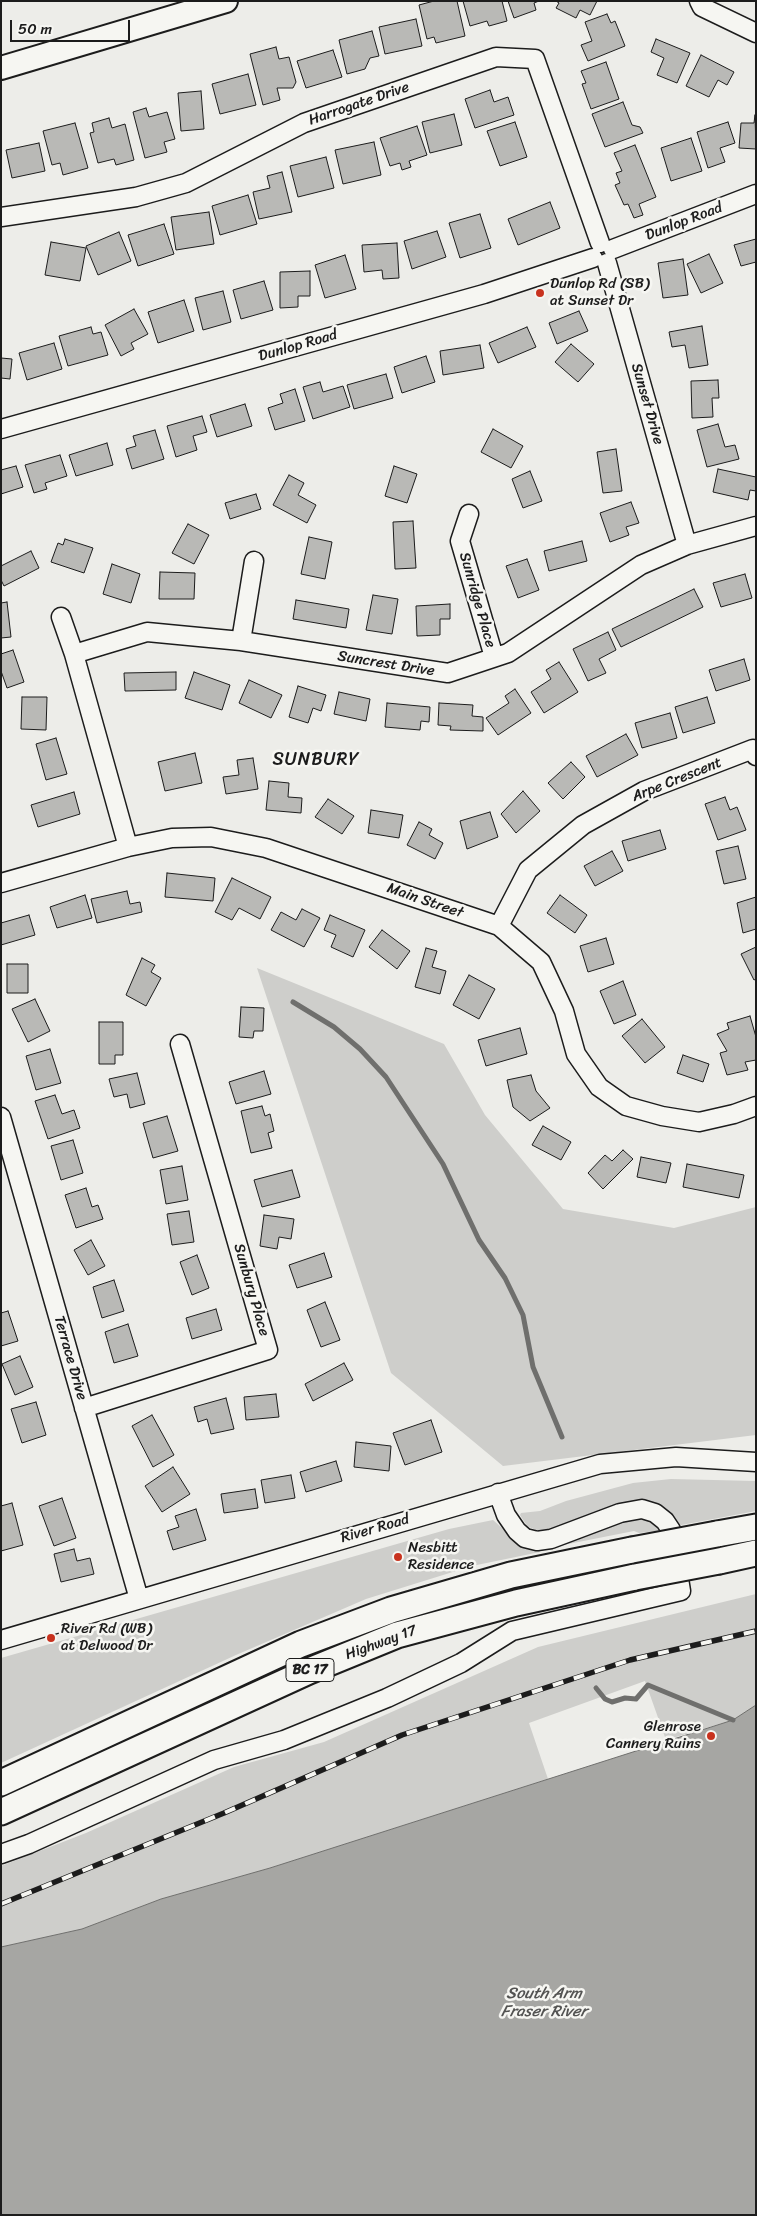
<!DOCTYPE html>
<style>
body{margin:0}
#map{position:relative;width:757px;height:2216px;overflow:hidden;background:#edede9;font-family:Sriracha,sans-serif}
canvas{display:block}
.frame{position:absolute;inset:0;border:2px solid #1c1c1c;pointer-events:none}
.scale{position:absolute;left:10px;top:20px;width:120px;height:22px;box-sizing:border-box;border:2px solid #1c1c1c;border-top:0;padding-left:6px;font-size:15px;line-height:18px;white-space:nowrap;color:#1c1c1c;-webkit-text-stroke:4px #f6f6f2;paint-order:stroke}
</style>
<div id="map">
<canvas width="757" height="2216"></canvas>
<div class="frame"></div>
<div class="scale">50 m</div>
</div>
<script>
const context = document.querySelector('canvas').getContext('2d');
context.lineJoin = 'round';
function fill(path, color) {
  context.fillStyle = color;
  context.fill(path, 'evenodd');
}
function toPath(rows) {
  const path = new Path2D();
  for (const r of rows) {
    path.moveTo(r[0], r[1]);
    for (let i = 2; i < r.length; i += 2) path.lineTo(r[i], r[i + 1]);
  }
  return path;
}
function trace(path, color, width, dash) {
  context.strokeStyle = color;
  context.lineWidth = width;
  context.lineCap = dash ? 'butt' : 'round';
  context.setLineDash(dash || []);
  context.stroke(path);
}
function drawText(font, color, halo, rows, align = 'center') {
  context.font = font + ' Sriracha,sans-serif';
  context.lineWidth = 5;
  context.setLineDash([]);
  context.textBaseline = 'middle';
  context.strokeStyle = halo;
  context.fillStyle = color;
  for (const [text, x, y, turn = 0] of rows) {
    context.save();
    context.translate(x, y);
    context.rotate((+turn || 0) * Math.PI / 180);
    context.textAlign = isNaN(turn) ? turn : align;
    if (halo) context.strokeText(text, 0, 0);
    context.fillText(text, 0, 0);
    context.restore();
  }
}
fill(toPath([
 [257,968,444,1044,485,1115,563,1209,674,1228,756,1207,756,1435,503,1466,391,1373],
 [671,1479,756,1481,756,1511,676,1526,666,1513,577,1522,542,1533,527,1526,520,1515,521,1513,540,1511,566,1501,633,1483],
 [647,1517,664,1530,639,1533,634,1531,553,1547,618,1519],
 [493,1520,522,1546,540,1549,540,1552,472,1566,366,1599,236,1655,1,1763,1,1658,449,1529],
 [756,1594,756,1705,733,1720,666,1740,645,1681,529,1723,548,1779,270,1868,161,1899,82,1929,1,1947,1,1866,86,1833,234,1767,324,1742,538,1647]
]), '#cececb');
const water = toPath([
 [756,1705,756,2215,1,2215,1,1947,82,1929,161,1899,270,1868,733,1720,756,1705]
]);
fill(water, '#a6a6a3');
trace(water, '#6f6f6d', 1);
trace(toPath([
 [293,1002,334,1027,360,1049,386,1077,443,1164,479,1240,505,1278,523,1315,533,1367,562,1437],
 [596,1688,605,1699,612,1702,625,1698,636,1699,648,1685,733,1720]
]), '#6f6f6d', 5);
const building = toPath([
 [434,1,457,1,465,36,436,43,434,37,427,39,419,5,434,1],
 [463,1,502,1,507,21,489,26,487,21,470,26,463,1],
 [508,1,539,1,534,3,536,10,514,18,508,1],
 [556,1,597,1,590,15,580,10,576,18,556,8,559,3,556,1],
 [607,14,611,23,615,21,625,46,588,61,581,45,592,41,585,22,607,14],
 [416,19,422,46,385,54,379,27,416,19],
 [372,31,379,56,370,58,365,69,347,74,339,40,372,31],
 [656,39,690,53,677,83,657,75,664,58,651,52,656,39],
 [276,47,279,59,289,57,296,82,293,88,277,88,280,100,263,105,250,54,276,47],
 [333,50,342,77,306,88,297,61,333,50],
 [701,55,734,72,727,85,718,80,709,97,686,86,701,55],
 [606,62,619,99,591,109,582,84,586,83,581,71,606,62],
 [248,74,256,105,220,114,212,84,248,74],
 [490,90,494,102,508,97,514,115,475,128,465,99,490,90],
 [201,91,204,129,181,131,178,93,201,91],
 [623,102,632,125,640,127,643,133,605,147,592,114,623,102],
 [146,108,149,117,167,112,175,139,164,142,167,152,145,158,133,112,146,108],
 [454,114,462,145,430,153,422,122,454,114],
 [755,115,756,149,739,148,741,123,754,123,755,115],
 [109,118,112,128,125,124,134,160,116,165,114,159,98,163,90,133,94,132,92,123,109,118],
 [515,122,527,157,500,166,487,131,515,122],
 [728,122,735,143,720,148,725,162,708,168,697,132,728,122],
 [75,123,88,168,63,175,60,163,52,165,43,131,75,123],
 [417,126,427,155,409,161,411,167,402,170,400,163,390,166,380,138,417,126],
 [691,138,702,171,671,181,661,148,691,138],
 [374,142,381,175,343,184,335,150,374,142],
 [39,143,45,171,12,178,6,150,39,143],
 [635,145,656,197,639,204,643,215,634,218,628,204,624,205,615,185,620,183,616,173,622,171,614,153,635,145],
 [326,157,334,188,298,197,290,166,326,157],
 [282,172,292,212,259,219,253,192,270,188,267,176,282,172],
 [248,195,257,224,220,235,212,206,248,195],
 [550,202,560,228,518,245,508,219,550,202],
 [209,212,214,244,176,250,171,217,209,212],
 [480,214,491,248,460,258,449,223,480,214],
 [164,224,174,254,138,266,128,235,164,224],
 [437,231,446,257,412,269,404,241,437,231],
 [119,232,131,261,98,275,86,246,119,232],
 [756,239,756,262,741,266,734,245,756,239],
 [51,242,86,248,80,281,45,275,51,242],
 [397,243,399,278,383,279,382,270,364,272,362,245,397,243],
 [709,254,723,283,701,293,687,264,709,254],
 [345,255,356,289,325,298,315,265,345,255],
 [683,259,688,295,663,298,658,263,683,259],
 [310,271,310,296,298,296,298,307,280,308,280,272,310,271],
 [264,281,273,310,241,319,233,290,264,281],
 [223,291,231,322,203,330,195,298,223,291],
 [184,300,194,331,158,343,148,312,184,300],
 [134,309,148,334,131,343,134,349,121,356,105,325,134,309],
 [579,311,588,331,557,344,549,323,579,311],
 [702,326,708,365,689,368,685,345,672,347,669,332,702,326],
 [91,327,93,334,101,332,108,355,68,366,59,336,91,327],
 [527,327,536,347,498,363,489,343,527,327],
 [54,343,62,369,27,380,19,353,54,343],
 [571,344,594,364,578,382,555,362,571,344],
 [480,345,484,368,443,375,440,351,480,345],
 [426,356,435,382,402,393,394,367,426,356],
 [1,358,12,359,10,379,1,378,1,358],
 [386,374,393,398,354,409,347,385,386,374],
 [718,380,719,398,712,398,713,417,692,418,691,381,718,380],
 [320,382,323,392,343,386,350,407,313,419,303,387,320,382],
 [295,389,305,421,275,430,268,408,283,403,280,394,295,389],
 [245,404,252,426,217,437,210,415,245,404],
 [202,416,207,432,193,436,197,450,176,457,167,426,202,416],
 [718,424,725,447,735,445,739,459,707,467,697,430,718,424],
 [493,429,523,446,511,468,481,452,493,429],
 [155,430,164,459,132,469,126,449,136,446,133,436,155,430],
 [107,443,113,465,76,476,69,455,107,443],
 [616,449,622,491,603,493,597,452,616,449],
 [60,455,67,476,45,483,47,489,34,493,25,465,60,455],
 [16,466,23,487,1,494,1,470,16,466],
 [394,466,417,474,407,503,385,496,394,466],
 [718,469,756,477,756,491,750,490,748,500,713,492,718,469],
 [530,471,542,501,523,508,512,479,530,471],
 [289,475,304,483,298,495,316,505,307,523,273,505,289,475],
 [256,494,261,509,230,519,225,503,256,494],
 [631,502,639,523,626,527,629,535,610,542,600,513,631,502],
 [413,521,416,568,395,569,393,522,413,521],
 [188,524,209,535,194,564,172,553,188,524],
 [309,537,332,542,325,579,301,574,309,537],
 [65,539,93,548,84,573,51,562,58,543,63,545,65,539],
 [582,541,587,561,549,571,544,551,582,541],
 [31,551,39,568,4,586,1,580,1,566,31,551],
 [527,559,539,590,518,598,506,566,527,559],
 [112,564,140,574,131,603,103,594,112,564],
 [160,572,195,573,194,599,159,599,160,572],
 [745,574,752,598,721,607,713,583,745,574],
 [694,589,703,607,621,647,612,629,694,589],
 [373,595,398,599,392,634,366,630,373,595],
 [296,600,349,609,346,628,293,619,296,600],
 [7,602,11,637,1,638,1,603,7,602],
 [450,604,450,619,440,619,440,635,417,636,416,606,450,604],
 [608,632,616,650,599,659,606,673,588,681,573,649,608,632],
 [13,650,24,682,7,688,1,671,1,654,13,650],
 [744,659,750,680,716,691,709,670,744,659],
 [559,662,578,692,544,713,531,692,551,679,546,670,559,662],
 [176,672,176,690,125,691,124,673,176,672],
 [194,672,230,685,222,710,185,698,194,672],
 [249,680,282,695,271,718,239,703,249,680],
 [298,686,326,695,321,711,313,708,308,723,289,717,298,686],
 [515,689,531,713,498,735,486,718,509,703,505,696,515,689],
 [339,692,370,699,366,721,334,714,339,692],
 [22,697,47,697,46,730,21,729,22,697],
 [707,697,715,723,683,733,675,707,707,697],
 [387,703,430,707,429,722,421,721,420,730,385,727,387,703],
 [439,703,473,705,472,716,483,717,483,731,450,730,451,726,438,725,439,703],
 [670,713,677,738,642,748,635,723,670,713],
 [626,734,638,755,597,777,586,756,626,734],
 [56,738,67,774,46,780,36,744,56,738],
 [195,753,202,783,165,791,158,762,195,753],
 [253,758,258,789,226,794,223,777,239,775,237,760,253,758],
 [571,762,585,777,563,799,548,783,571,762],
 [269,781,289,783,288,797,302,798,301,813,266,810,269,781],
 [523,791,540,811,516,833,501,814,523,791],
 [74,792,80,814,38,827,31,805,74,792],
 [725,797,730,810,737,807,746,830,718,840,705,804,725,797],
 [328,799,354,816,342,834,315,817,328,799],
 [371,810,403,815,399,838,368,833,371,810],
 [490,812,498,837,467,849,460,821,490,812],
 [419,822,432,829,429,835,443,843,435,859,407,845,419,822],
 [660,830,666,849,628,861,622,841,660,830],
 [738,846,746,879,724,884,716,851,738,846],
 [612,851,623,871,595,886,584,866,612,851],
 [167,873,215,878,213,901,165,897,167,873],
 [232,878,271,897,260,919,239,908,232,920,215,912,232,878],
 [127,891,130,904,140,902,142,912,97,923,91,899,127,891],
 [85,895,92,918,57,928,50,907,85,895],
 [560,895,587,915,575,933,547,913,560,895],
 [756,897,756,929,743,933,737,903,756,897],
 [302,909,320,918,304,947,271,930,281,912,296,920,302,909],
 [29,915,35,935,1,945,1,923,29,915],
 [330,915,365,930,353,957,331,947,336,935,324,930,330,915],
 [382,930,410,951,397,969,369,947,382,930],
 [606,938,614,964,588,972,580,946,606,938],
 [756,947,756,979,754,980,741,954,756,947],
 [426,948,437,951,432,967,446,971,440,994,415,987,426,948],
 [142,958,155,965,151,972,161,978,146,1006,126,995,142,958],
 [7,964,28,964,28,993,7,993,7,964],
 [469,975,495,989,479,1019,453,1005,469,975],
 [623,981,636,1015,614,1024,600,991,623,981],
 [35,999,50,1031,28,1042,12,1009,35,999],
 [241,1007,264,1008,263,1031,254,1031,253,1038,239,1037,241,1007],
 [750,1016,756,1037,756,1060,745,1062,748,1070,727,1075,720,1053,727,1051,717,1034,729,1029,727,1023,750,1016],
 [642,1019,665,1047,645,1063,622,1036,642,1019],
 [99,1022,123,1022,123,1055,115,1055,115,1064,99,1064,99,1022],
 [520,1028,527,1054,486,1066,478,1040,520,1028],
 [50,1049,61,1083,36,1090,26,1056,50,1049],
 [683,1055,709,1064,703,1082,677,1073,683,1055],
 [264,1071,271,1094,236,1104,229,1082,264,1071],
 [137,1073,145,1104,130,1108,127,1094,114,1097,109,1079,137,1073],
 [531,1075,536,1091,550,1108,530,1121,513,1107,507,1080,531,1075],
 [55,1095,62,1114,74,1110,80,1128,48,1139,35,1101,55,1095],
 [262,1106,265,1116,270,1114,274,1131,268,1133,272,1148,251,1153,241,1111,262,1106],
 [167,1116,178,1151,153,1158,143,1123,167,1116],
 [543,1126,571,1142,561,1160,532,1145,543,1126],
 [73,1140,83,1173,61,1180,51,1146,73,1140],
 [623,1150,633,1159,603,1189,588,1173,605,1155,612,1161,623,1150],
 [641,1157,671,1163,666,1183,637,1177,641,1157],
 [687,1164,744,1175,739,1198,683,1187,687,1164],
 [182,1166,188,1200,166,1204,160,1170,182,1166],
 [292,1170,300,1197,262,1207,254,1180,292,1170],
 [86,1188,92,1207,98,1205,103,1219,76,1228,65,1195,86,1188],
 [189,1211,194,1242,172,1245,167,1214,189,1211],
 [264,1215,294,1219,291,1239,279,1237,277,1249,260,1246,264,1215],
 [91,1240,105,1266,88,1275,74,1250,91,1240],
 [324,1253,332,1277,297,1288,289,1265,324,1253],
 [197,1255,209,1288,192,1295,180,1262,197,1255],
 [114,1280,124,1311,102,1318,93,1287,114,1280],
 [325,1302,340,1340,321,1347,307,1310,325,1302],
 [216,1309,222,1330,192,1339,186,1318,216,1309],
 [8,1311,18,1341,1,1346,1,1313,8,1311],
 [128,1324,138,1356,114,1363,105,1332,128,1324],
 [20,1356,33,1387,15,1395,2,1364,20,1356],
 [344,1363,353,1380,313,1401,305,1384,344,1363],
 [276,1394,279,1417,246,1420,244,1397,276,1394],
 [226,1398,234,1429,211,1434,207,1419,198,1422,194,1407,226,1398],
 [36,1402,46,1435,22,1443,11,1409,36,1402],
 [152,1415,174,1455,153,1467,132,1426,152,1415],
 [431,1420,442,1452,405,1465,393,1433,431,1420],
 [356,1442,391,1446,389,1471,354,1467,356,1442],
 [336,1461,342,1481,306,1492,300,1472,336,1461],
 [173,1467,190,1494,162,1512,145,1486,173,1467],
 [291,1475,295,1498,265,1503,261,1480,291,1475],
 [255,1489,258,1508,224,1513,221,1494,255,1489],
 [62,1498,76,1538,54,1546,39,1506,62,1498],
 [12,1503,23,1545,1,1551,1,1506,12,1503],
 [196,1509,206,1540,173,1550,167,1531,179,1527,175,1516,196,1509],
 [74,1549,77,1561,90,1558,94,1574,61,1582,54,1554,74,1549]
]);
fill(building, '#b9b9b6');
trace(building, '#1c1c1c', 1);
const minor = toPath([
 [699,1,702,7,756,33],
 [1,217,136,197,186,183,304,123,496,57,535,59,600,243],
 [613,249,756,194],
 [607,263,687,545],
 [1,429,484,294,593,258],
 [469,514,460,541,494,657],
 [61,617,74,654],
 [241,641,254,561],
 [128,847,74,654,147,632,241,641,448,673,508,653,641,565,687,545,756,526],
 [1,883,128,847,172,838,211,837,266,848,499,926,541,962,564,1011,576,1054,599,1087,626,1106,662,1116,699,1122,734,1114,756,1106],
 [499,926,528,870,583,825,644,791,753,749,756,756],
 [1,1117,139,1599],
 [84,1408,268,1350,180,1044],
 [1,1640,600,1464,676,1457,756,1462],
 [1,1854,29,1844,214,1760,284,1740,387,1698,461,1663,512,1631,681,1591,671,1530,665,1521,655,1513,642,1509,620,1513,551,1539,537,1541,525,1538,517,1531,506,1515,498,1493]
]);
const major = toPath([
 [1,68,226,1]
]);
const highway = toPath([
 [717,1534,756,1527],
 [719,1561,756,1553],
 [1,1783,301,1644,391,1610,511,1575,632,1550],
 [1,1812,309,1671,397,1635,516,1603,635,1577]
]);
trace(minor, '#1c1c1c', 21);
trace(major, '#1c1c1c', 26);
trace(highway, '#1c1c1c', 29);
trace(minor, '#f6f6f2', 18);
trace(major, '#f6f6f2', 22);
trace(highway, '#f6f6f2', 25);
const rail = toPath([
 [1,1904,224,1813,402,1735,630,1660,756,1631]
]);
trace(rail, '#1c1c1c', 5.5);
trace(rail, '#f6f6f2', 4, [11]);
const highwayBridge = toPath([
 [632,1550,717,1534],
 [635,1577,719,1561]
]);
trace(highwayBridge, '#1c1c1c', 29, []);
trace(highwayBridge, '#f6f6f2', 25);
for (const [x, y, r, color] of [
 [540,293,5,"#c8321e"],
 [398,1557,5,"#c8321e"],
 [51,1638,5,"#c8321e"],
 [711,1736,5,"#c8321e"]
]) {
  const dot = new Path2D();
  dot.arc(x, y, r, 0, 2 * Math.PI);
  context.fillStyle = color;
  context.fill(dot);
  trace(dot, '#f6f6f2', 2);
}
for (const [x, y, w] of [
 [310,1670,48]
]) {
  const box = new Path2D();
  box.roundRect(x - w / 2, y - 11.5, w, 23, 4);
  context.fillStyle = '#f6f6f2';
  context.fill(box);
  trace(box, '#1c1c1c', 1);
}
drawText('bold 14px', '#1c1c1c', null, [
 ["BC 17",310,1670]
]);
drawText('15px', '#1c1c1c', '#f6f6f2', [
 ["Harrogate Drive",359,104,-19],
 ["Dunlop Road",684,222,-21],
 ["Dunlop Road",298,346,-16],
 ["Sunset Drive",647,404,74],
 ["Sunridge Place",477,600,74],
 ["Suncrest Drive",386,664,9],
 ["Arpe Crescent",677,780,-22],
 ["Main Street",425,901,19],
 ["Sunbury Place",251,1290,74],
 ["Terrace Drive",70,1358,74],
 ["River Road",375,1529,-16],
 ["Highway 17",381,1643,-20]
]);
drawText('15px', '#1c1c1c', '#f6f6f2', [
 ["Dunlop Rd (SB)",550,284],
 ["at Sunset Dr",550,301],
 ["Nesbitt",408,1548],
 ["Residence",408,1565],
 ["River Rd (WB)",61,1629],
 ["at Delwood Dr",61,1646],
 ["Glenrose",701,1727,"right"],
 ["Cannery Ruins",701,1744,"right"]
], 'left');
drawText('italic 16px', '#535352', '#f6f6f2', [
 ["South Arm",544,1994],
 ["Fraser River",544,2012]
]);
context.letterSpacing = '1px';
drawText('18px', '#1c1c1c', '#f6f6f2', [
 ["SUNBURY",316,760]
]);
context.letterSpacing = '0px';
</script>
